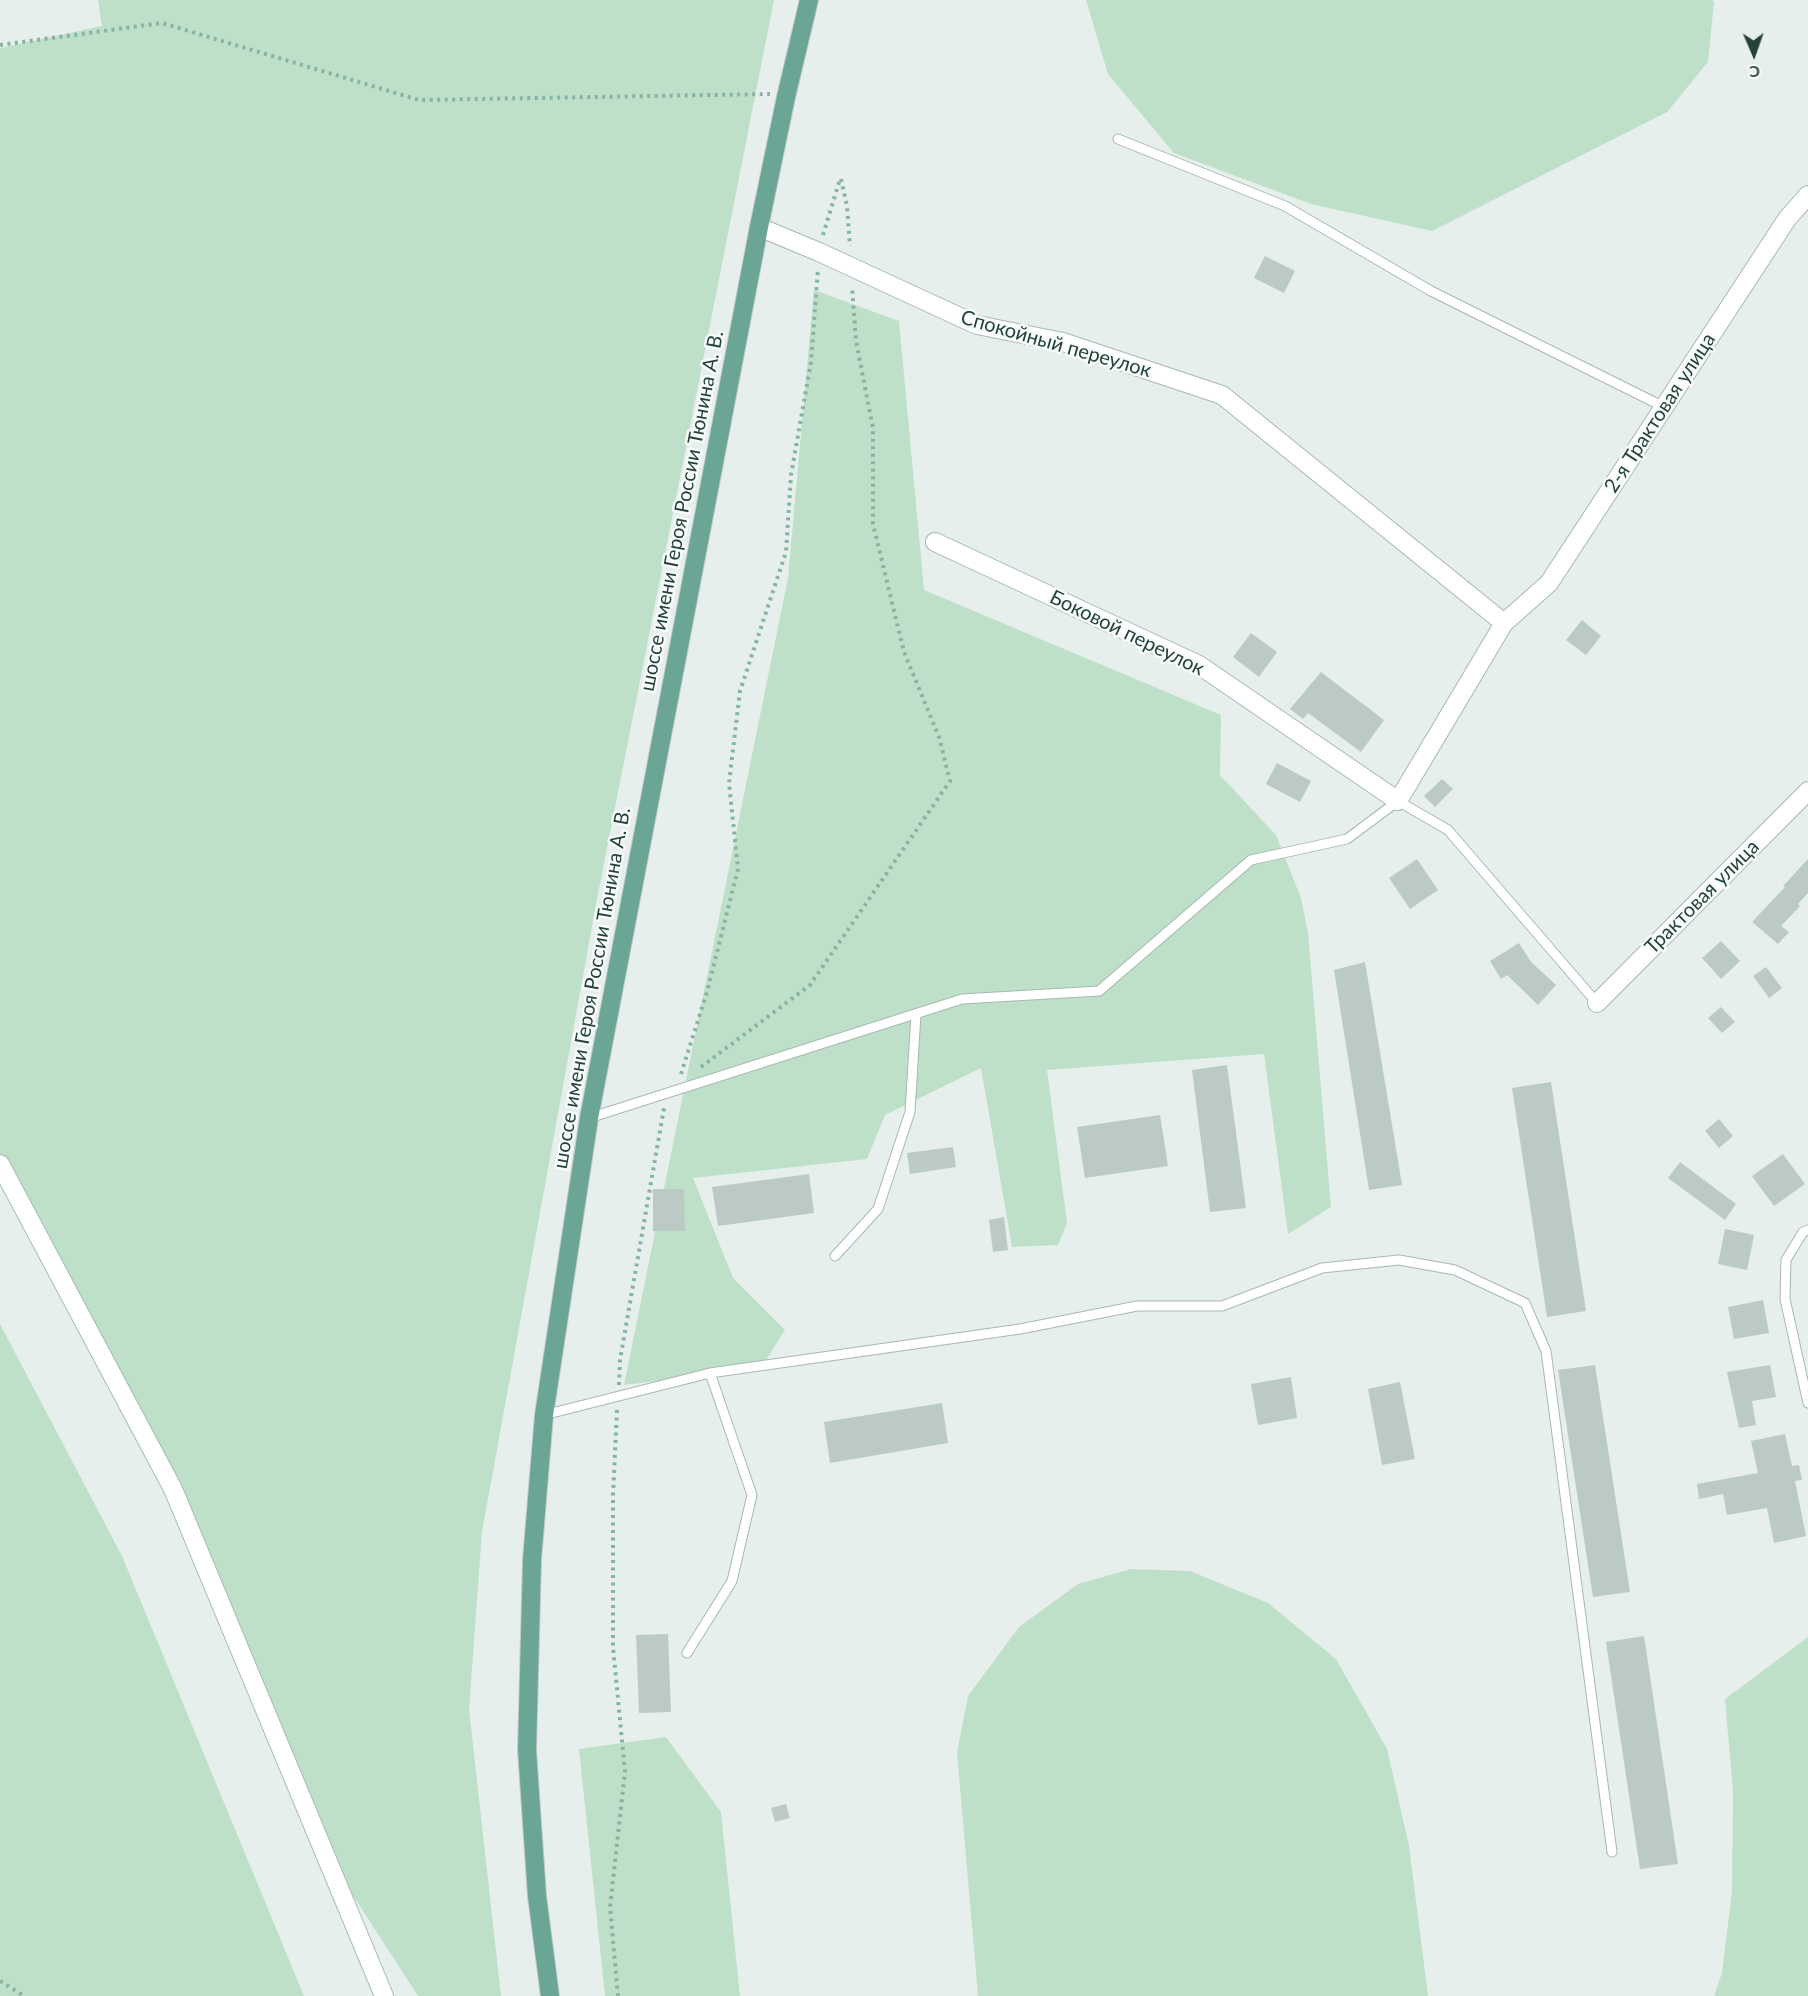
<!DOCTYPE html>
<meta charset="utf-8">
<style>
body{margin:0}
#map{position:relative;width:1808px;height:1996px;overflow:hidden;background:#e6efeb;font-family:Lato,sans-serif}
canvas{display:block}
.north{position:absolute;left:1724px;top:24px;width:60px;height:60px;-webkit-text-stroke:4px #f7fbf9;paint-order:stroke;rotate:178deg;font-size:16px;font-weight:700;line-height:24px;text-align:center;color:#24423a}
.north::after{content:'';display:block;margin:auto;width:21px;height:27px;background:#24423a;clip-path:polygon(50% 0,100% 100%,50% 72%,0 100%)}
</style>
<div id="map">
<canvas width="1808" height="1996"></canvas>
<div class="north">С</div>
</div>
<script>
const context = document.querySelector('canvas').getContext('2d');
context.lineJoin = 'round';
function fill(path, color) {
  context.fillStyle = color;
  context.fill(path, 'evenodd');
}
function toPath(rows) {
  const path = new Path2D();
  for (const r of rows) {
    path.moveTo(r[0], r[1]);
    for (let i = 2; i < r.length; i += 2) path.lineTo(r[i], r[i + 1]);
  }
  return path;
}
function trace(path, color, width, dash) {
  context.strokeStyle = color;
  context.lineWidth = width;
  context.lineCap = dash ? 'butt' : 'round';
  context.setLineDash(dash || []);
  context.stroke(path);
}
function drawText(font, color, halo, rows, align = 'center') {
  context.font = font + ' Lato,sans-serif';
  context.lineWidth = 5;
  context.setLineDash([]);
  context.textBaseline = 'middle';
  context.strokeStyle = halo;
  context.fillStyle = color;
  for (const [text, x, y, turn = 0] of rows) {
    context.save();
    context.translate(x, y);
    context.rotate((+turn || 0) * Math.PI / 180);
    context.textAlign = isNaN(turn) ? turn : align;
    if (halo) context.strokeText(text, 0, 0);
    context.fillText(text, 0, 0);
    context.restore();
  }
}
fill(toPath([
 [98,0,774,0,597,899,482,1532,469,1709,501,1996,418,1996,343,1880,179,1482,0,1174,0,48,102,26],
 [1086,0,1712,0,1714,2,1708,62,1667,112,1432,231,1311,204,1174,153,1108,74],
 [814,290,899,321,924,590,1221,715,1220,775,1276,835,1301,898,1308,933,1331,1207,1288,1234,1264,1054,1047,1070,1067,1223,1058,1245,1012,1247,981,1068,885,1115,867,1159,693,1178,733,1278,785,1330,761,1368,624,1385,788,578],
 [0,1324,122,1556,304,1996,0,1996],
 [1131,1569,1190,1571,1268,1603,1336,1659,1387,1749,1409,1846,1428,1996,978,1996,957,1752,968,1696,1019,1627,1078,1584],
 [1808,1637,1808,1996,1714,1996,1722,1973,1732,1891,1733,1792,1725,1699],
 [666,1737,721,1812,740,1996,605,1996,579,1749]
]), '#bfe0c8');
fill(toPath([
 [1265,256,1295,271,1284,293,1254,278],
 [1582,620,1601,636,1586,655,1566,640],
 [1251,633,1277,652,1259,677,1233,657],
 [1321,672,1384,720,1361,752,1308,713,1303,719,1290,709],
 [1277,763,1311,781,1300,802,1266,784],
 [1442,779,1453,789,1435,807,1424,796],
 [1417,859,1438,890,1410,909,1389,878],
 [1808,859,1808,893,1798,904,1800,906,1781,926,1789,932,1778,944,1752,922,1785,887,1783,886],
 [1721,941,1740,961,1721,979,1702,958],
 [1519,943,1531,962,1556,985,1538,1005,1507,975,1501,979,1490,961],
 [1365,962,1402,1185,1369,1190,1334,970],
 [1766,967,1782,988,1769,998,1753,976],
 [1721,1007,1735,1022,1722,1033,1708,1018],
 [1227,1065,1246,1208,1210,1212,1192,1070],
 [1551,1082,1586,1311,1547,1317,1512,1088],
 [1160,1115,1168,1166,1085,1178,1077,1127],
 [1719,1119,1733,1136,1719,1148,1705,1131],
 [953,1147,956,1167,910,1174,907,1153],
 [1783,1154,1805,1184,1774,1206,1752,1176],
 [1680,1162,1736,1204,1725,1220,1668,1178],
 [809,1174,814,1213,718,1226,712,1187],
 [653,1189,684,1189,685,1231,653,1231],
 [1004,1217,1008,1250,993,1252,989,1220],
 [1725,1229,1754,1235,1747,1270,1718,1264],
 [1763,1300,1769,1333,1734,1339,1728,1307],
 [1595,1365,1630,1592,1593,1597,1558,1370],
 [1770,1365,1776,1397,1752,1401,1756,1425,1739,1428,1727,1372],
 [1291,1377,1297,1418,1258,1425,1251,1384],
 [1400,1382,1415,1459,1382,1465,1368,1389],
 [942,1403,948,1443,830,1463,824,1422],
 [1785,1434,1792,1466,1799,1465,1802,1480,1795,1481,1806,1536,1774,1543,1767,1508,1727,1515,1723,1494,1699,1499,1697,1484,1758,1473,1751,1441],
 [668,1634,671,1712,639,1713,636,1635],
 [1644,1636,1678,1864,1640,1869,1606,1642],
 [786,1804,790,1818,775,1822,771,1808]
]), '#bbcac4');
const lane = toPath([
 [1118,139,1285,206,1431,291,1664,407],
 [589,1118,962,999,1099,991,1251,860,1347,839,1398,801,1448,830,1597,1003],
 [1808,1230,1803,1232,1786,1260,1785,1299,1808,1403],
 [835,1256,878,1209,910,1112,916,1014],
 [710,1373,1020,1329,1137,1306,1222,1306,1322,1268,1399,1260,1455,1270,1525,1303,1546,1351,1612,1852],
 [544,1415,710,1373,752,1495,732,1581,687,1653]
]);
const street = toPath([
 [759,227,819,252,977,325,1063,342,1222,395,1504,623],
 [935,542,1199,665,1398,801,1504,623,1549,583,1787,219,1808,195],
 [1597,1003,1808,791]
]);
const secondary = toPath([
 [0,1164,173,1489,384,1996]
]);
const primary = toPath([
 [550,1996,537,1896,527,1750,532,1560,544,1415,589,1118,759,227,786,97,809,0]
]);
trace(lane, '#a8b8b2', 11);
trace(street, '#a8b8b2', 20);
trace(secondary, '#a4bbb3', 20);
trace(primary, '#c2cac8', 20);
trace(toPath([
 [0,45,162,23,419,100,770,94],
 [841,179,847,206,850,246],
 [823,235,840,179],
 [701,1067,810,985,950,781,939,737,904,652,873,524,873,428,856,341,852,286],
 [681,1074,707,992,738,869,729,783,740,691,786,552,791,475,811,362,818,269],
 [619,1385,620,1360,664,1108],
 [617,1410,613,1495,613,1647,625,1772,610,1907,618,1996],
 [0,1981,24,1996]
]), '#86b3a5', 4, [3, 4.5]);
trace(lane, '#fff', 9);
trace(street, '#fff', 18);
trace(secondary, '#fff', 18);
trace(primary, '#6aa596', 18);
drawText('20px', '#24423a', '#f7fbf9', [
 ["Спокойный переулок",1056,344,16],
 ["2-я Трактовая улица",1660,413,-57],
 ["шоссе имени Героя России Тюнина А. В.",682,511,-79],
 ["Боковой переулок",1127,633,26],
 ["Трактовая улица",1702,897,-45],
 ["шоссе имени Героя России Тюнина А. В.",592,988,-80]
]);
</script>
